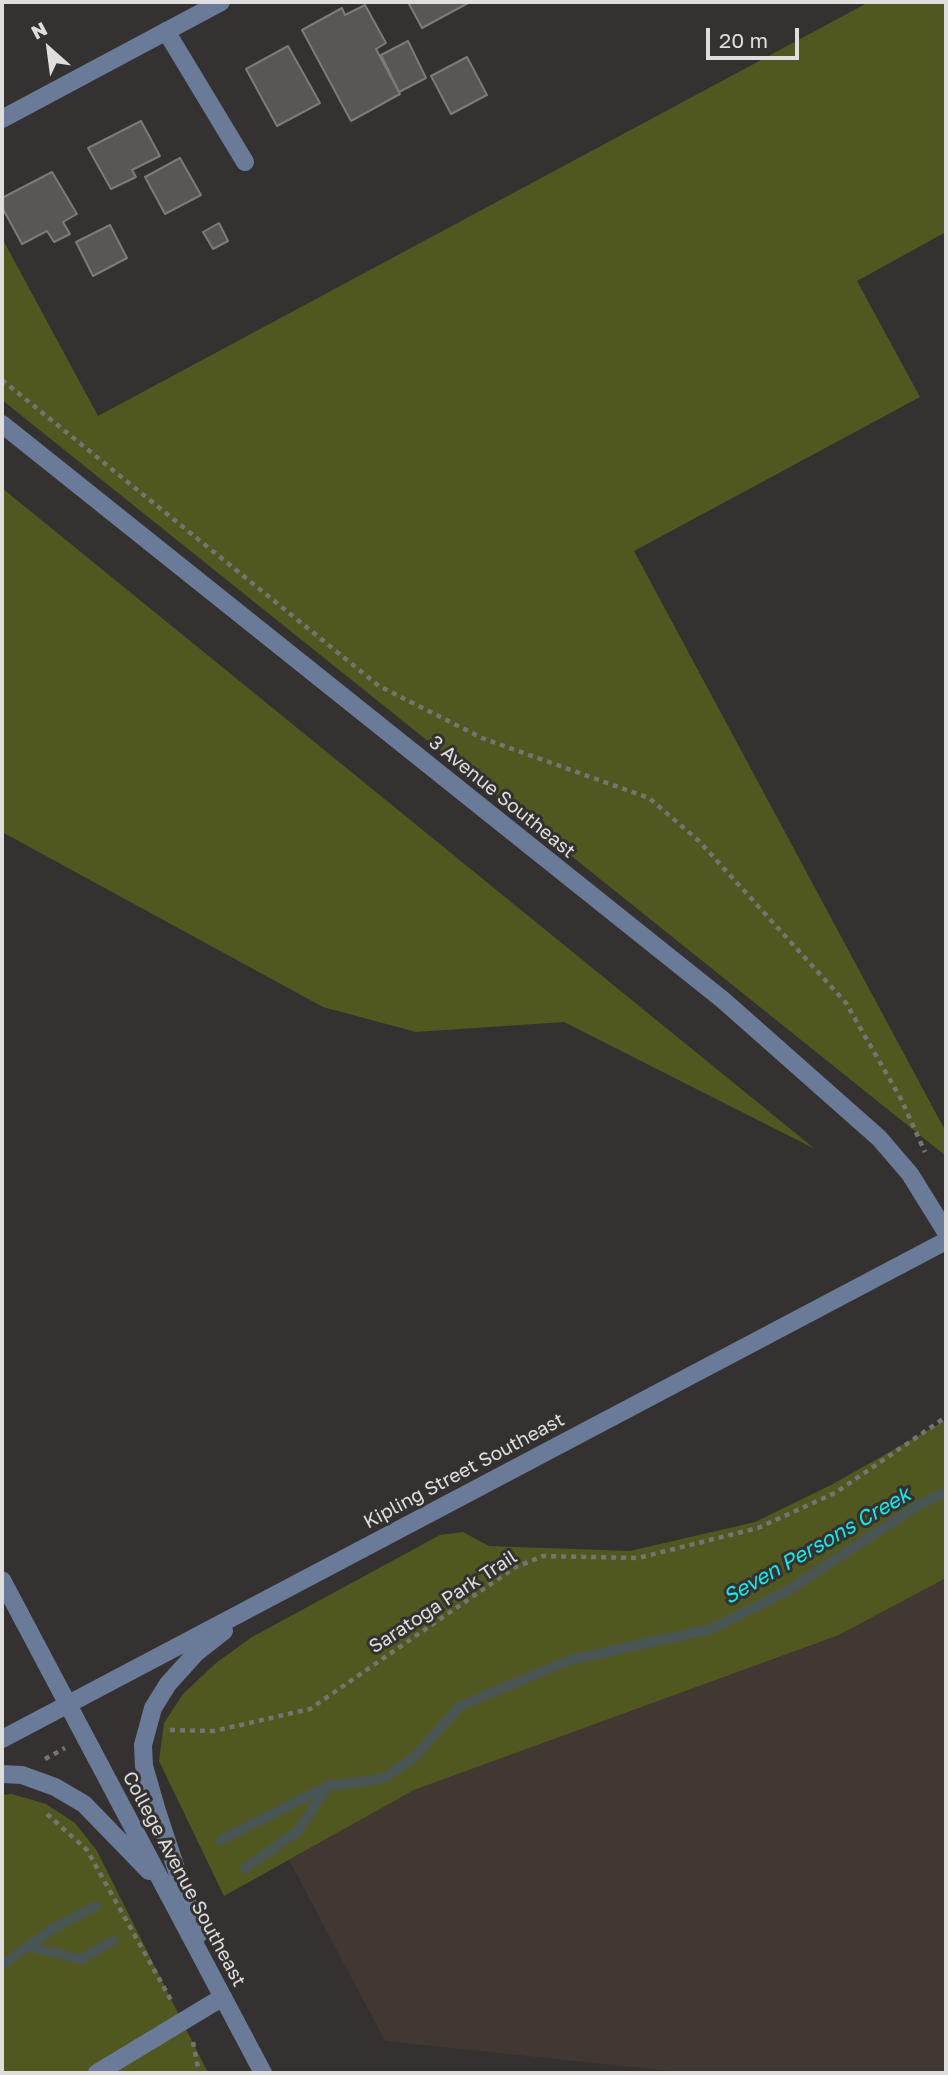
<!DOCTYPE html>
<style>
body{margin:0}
#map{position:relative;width:948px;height:2075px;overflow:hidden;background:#343130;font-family:"Golos Text",sans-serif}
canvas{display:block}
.frame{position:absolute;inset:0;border:4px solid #e0dedd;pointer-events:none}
.north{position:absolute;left:14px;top:14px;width:70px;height:70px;-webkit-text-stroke:5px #343130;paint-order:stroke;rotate:332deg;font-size:19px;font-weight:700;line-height:28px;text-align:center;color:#e0dedd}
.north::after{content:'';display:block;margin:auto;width:24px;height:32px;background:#e0dedd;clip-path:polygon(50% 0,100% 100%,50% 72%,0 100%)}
.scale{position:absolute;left:706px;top:28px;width:93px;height:32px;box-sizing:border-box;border:4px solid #e0dedd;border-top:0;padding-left:9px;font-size:21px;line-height:24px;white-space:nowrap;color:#e0dedd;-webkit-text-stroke:5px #343130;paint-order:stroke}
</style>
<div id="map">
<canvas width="948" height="2075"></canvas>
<div class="frame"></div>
<div class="north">N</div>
<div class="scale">20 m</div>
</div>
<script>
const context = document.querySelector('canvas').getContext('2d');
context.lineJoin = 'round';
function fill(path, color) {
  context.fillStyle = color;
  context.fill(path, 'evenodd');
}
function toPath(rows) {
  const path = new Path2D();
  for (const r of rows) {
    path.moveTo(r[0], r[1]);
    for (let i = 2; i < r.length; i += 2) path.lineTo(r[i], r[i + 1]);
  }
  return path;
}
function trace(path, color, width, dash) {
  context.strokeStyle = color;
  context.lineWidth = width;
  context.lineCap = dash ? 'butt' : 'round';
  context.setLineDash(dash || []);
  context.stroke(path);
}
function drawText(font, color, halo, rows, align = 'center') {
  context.font = font + ' "Golos Text",sans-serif';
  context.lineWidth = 6;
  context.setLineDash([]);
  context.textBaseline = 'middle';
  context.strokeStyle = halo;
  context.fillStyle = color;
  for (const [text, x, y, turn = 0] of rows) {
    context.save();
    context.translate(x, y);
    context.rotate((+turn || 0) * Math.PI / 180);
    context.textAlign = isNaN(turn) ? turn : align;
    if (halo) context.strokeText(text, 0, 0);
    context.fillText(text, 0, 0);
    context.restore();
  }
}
fill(toPath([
 [946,1578,946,2073,689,2073,385,2041,289,1860,414,1790,839,1635]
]), '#413833');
fill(toPath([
 [869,2,946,2,946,232,857,281,920,397,634,551,946,1132,946,1156,2,400,2,238,98,416],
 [2,488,815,1149,564,1022,416,1032,323,1007,2,832],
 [946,1420,946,1578,839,1635,414,1790,224,1896,159,1761,164,1723,183,1694,216,1663,252,1637,440,1535,463,1532,489,1546,630,1551,755,1522,831,1485],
 [12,1794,46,1804,75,1823,97,1851,208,2073,2,2073,2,1795]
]), '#51581f');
trace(toPath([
 [221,1840,328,1786,385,1778,414,1757,460,1706,570,1660,711,1629,787,1591,920,1504,946,1492],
 [245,1868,298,1831,326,1789],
 [30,1947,81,1959,113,1941],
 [2,1965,52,1929,96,1906]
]), '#495454', 10);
const building = toPath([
 [408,2,470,2,422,28,408,2],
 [365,5,386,43,376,49,400,94,351,121,302,30,342,8,345,15,365,5],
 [408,41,426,78,399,92,381,55,408,41],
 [288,46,320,103,277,126,246,69,288,46],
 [467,57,487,95,451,114,431,76,467,57],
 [141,121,160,156,132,170,136,177,111,189,88,148,141,121],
 [180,158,201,195,165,214,145,177,180,158],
 [52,172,77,214,63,222,70,234,54,242,47,231,22,244,2,207,2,198,52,172],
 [219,223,228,241,213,249,203,232,219,223],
 [110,225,127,258,93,276,76,242,110,225]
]);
fill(building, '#595654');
trace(building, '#7d7a78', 2);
trace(toPath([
 [2,380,379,686,482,738,649,798,699,841,846,1003,901,1099,925,1152],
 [170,1730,214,1731,310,1709,514,1568,543,1556,638,1558,758,1528,835,1493,946,1417],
 [45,1759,65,1748],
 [47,1814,87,1850,171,2000],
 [193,2042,199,2073]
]), '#767372', 4.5, [5, 5]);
trace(toPath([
 [166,31,245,162],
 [2,119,221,2],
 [2,424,723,1000,879,1138,910,1174,946,1232],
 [2,1580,263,2073],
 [2,1739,946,1241],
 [2,1774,22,1775,55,1787,84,1804,149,1871],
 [198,1935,157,1811,144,1766,143,1745,153,1708,168,1684,196,1653,224,1631],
 [97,2073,223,1997]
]), '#697b99', 18);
drawText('19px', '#e0dedd', '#343130', [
 ["3 Avenue Southeast",502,797,39],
 ["Kipling Street Southeast",464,1471,-28],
 ["Saratoga Park Trail",443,1602,-33],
 ["College Avenue Southeast",184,1879,62]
]);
drawText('italic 21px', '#09edee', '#343130', [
 ["Seven Persons Creek",817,1546,-30]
]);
</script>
